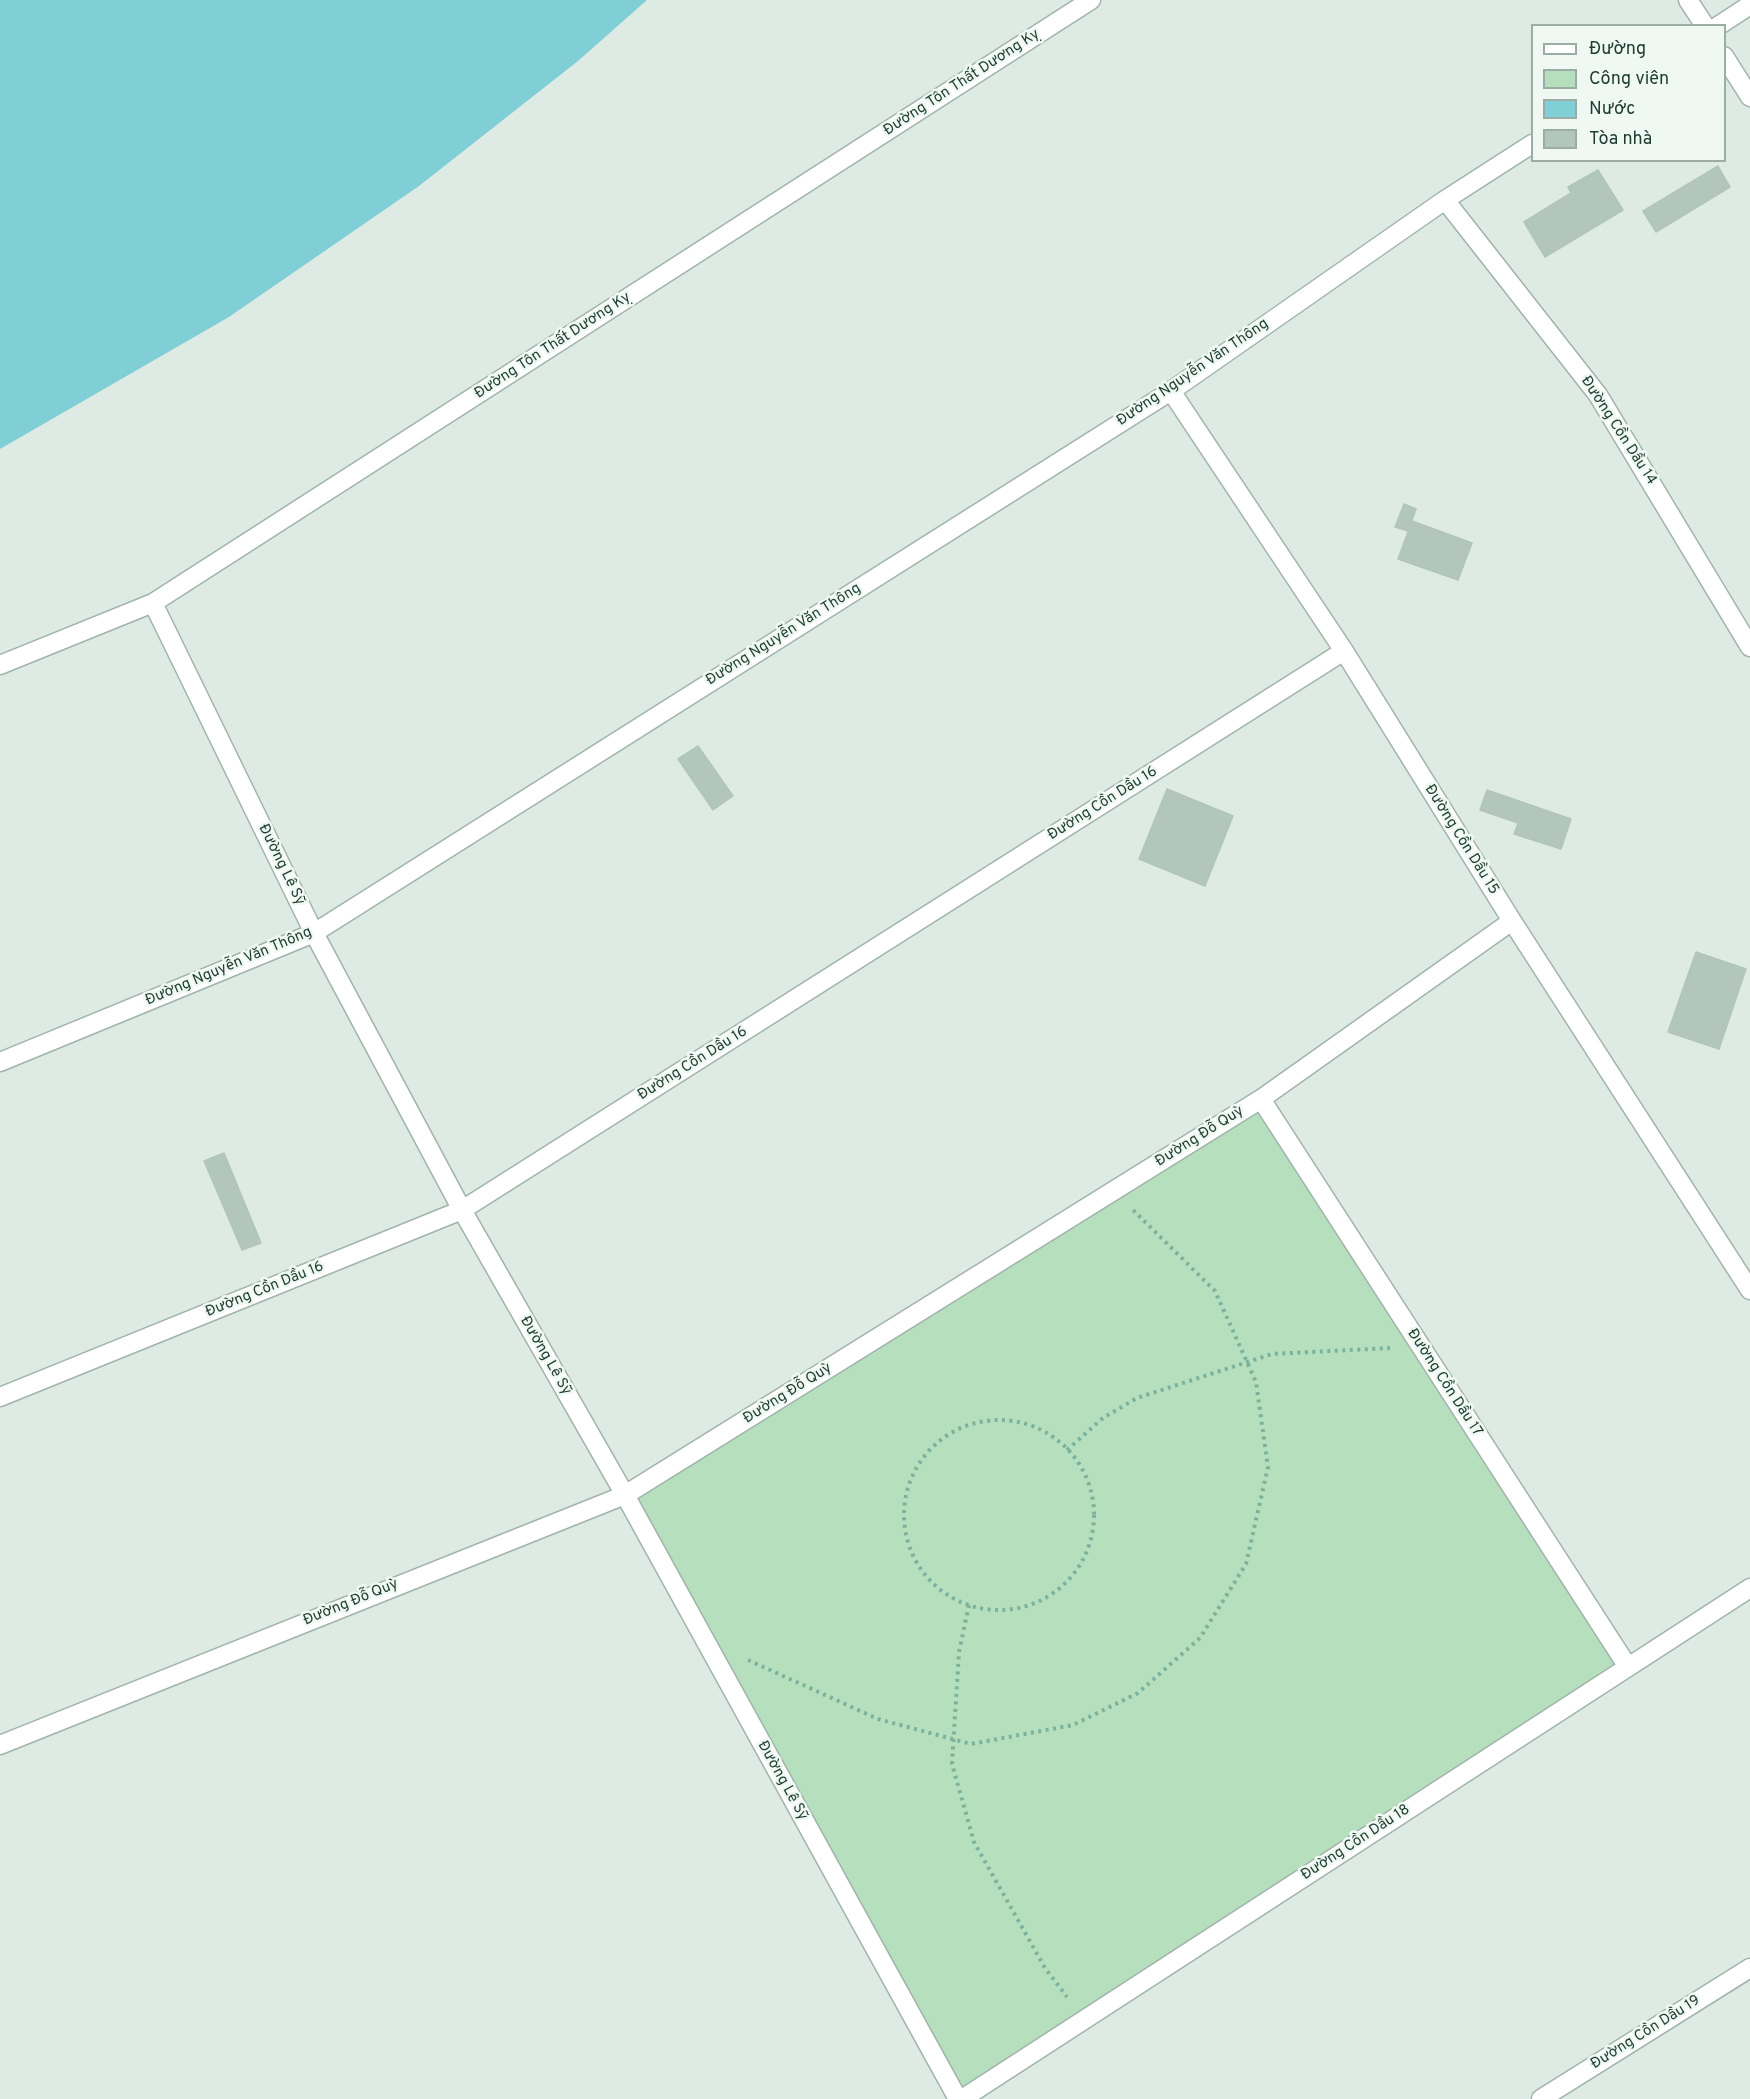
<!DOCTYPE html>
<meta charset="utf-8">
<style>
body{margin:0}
#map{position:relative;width:1750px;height:2099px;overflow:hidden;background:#deebe4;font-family:Overpass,sans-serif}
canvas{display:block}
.legend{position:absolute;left:1531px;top:24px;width:195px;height:138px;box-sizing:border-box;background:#eff8f2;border:2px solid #9bada5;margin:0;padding:8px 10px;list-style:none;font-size:18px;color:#1e3c32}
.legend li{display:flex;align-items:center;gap:12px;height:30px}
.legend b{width:30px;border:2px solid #9bada5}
</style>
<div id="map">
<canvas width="1750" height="2099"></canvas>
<ul class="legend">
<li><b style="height:8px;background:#fff"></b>Đường</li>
<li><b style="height:16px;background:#b5dfbd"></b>Công viên</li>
<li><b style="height:16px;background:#81cfd6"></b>Nước</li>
<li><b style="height:16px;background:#b3c6bd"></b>Tòa nhà</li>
</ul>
</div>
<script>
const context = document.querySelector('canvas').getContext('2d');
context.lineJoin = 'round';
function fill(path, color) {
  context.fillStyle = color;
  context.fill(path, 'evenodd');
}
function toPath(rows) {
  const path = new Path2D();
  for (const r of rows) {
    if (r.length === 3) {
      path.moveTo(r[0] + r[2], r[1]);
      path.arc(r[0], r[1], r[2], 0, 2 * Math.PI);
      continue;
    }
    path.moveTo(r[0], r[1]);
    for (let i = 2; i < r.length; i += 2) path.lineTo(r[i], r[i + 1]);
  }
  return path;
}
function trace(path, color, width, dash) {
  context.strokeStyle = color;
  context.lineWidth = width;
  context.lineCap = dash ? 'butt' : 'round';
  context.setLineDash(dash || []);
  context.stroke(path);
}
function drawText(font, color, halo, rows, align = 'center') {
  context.font = font + ' Overpass,sans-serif';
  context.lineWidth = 5;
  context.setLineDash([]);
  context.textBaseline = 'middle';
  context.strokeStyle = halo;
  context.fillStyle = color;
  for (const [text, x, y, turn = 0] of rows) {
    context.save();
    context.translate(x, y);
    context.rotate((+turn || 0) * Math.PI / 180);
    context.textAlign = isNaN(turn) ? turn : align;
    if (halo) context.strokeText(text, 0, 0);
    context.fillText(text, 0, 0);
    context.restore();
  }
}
fill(toPath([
 [1261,1099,1628,1667,962,2099,625,1495]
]), '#b5dfbd');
fill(toPath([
 [0,0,647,0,578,61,419,186,229,317,0,449]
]), '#81cfd6');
const building = toPath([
 [1718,166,1730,187,1656,232,1643,211,1718,166],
 [1598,170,1623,210,1545,257,1524,222,1571,193,1568,187,1598,170],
 [1404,504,1416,509,1408,531,1395,527,1404,504],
 [1412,521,1472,543,1458,580,1398,559,1412,521],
 [698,746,733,796,713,810,678,759,698,746],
 [1167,789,1233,816,1205,886,1139,859,1167,789],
 [1487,790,1571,819,1561,849,1514,834,1518,823,1480,810,1487,790],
 [1696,952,1746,969,1719,1049,1668,1032,1696,952],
 [224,1153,261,1243,242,1250,204,1161,224,1153]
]);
fill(building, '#b3c6bd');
trace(building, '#b0c5bb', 1.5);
const minor = toPath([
 [1688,0,1705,26],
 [1718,26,1750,5],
 [1724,56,1750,97],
 [1445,200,1598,395,1750,647],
 [1171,391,1344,651,1512,921,1750,1290],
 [153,603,314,933,462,1210,625,1495,958,2099],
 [0,665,153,603,1091,0],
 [0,1062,314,933,1171,391,1445,200,1532,144],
 [1261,1099,1628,1667],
 [0,1397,462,1210,1344,651],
 [0,1745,625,1495,1261,1099,1512,921],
 [962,2099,1750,1588],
 [1541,2099,1750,1968]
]);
trace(minor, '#a1b3ab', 21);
trace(toPath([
 [999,1515,95],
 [1067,1450,1103,1418,1137,1398,1272,1354,1390,1348],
 [969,1605,959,1652,952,1764,974,1842,1045,1968,1067,1997],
 [748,1660,878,1719,971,1744,1073,1725,1138,1693,1200,1638,1246,1564,1268,1467,1256,1382,1215,1291,1133,1210]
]), '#7cb29d', 4, [3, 4.5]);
trace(minor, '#fff', 18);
drawText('15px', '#1e3c32', '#eff8f2', [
 ["Đường Tôn Thất Dương Kỵ",962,83,-33],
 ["Đường Tôn Thất Dương Kỵ",553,346,-33],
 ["Đường Nguyễn Văn Thông",1193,373,-34],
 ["Đường Cồn Dầu 14",1618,431,57],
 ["Đường Nguyễn Văn Thông",784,635,-32],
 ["Đường Cồn Dầu 16",1103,804,-32],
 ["Đường Cồn Dầu 15",1461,840,58],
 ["Đường Lê Sỹ",281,865,64],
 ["Đường Nguyễn Văn Thông",229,967,-23],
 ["Đường Cồn Dầu 16",693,1064,-32],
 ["Đường Đỗ Quỳ",1200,1137,-32],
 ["Đường Cồn Dầu 16",265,1290,-22],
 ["Đường Lê Sỹ",545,1356,60],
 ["Đường Cồn Dầu 17",1444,1383,57],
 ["Đường Đỗ Quỳ",788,1394,-32],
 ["Đường Đỗ Quỳ",351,1603,-22],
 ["Đường Lê Sỹ",782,1781,61],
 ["Đường Cồn Dầu 18",1356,1843,-33],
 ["Đường Cồn Dầu 19",1646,2033,-32]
]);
</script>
